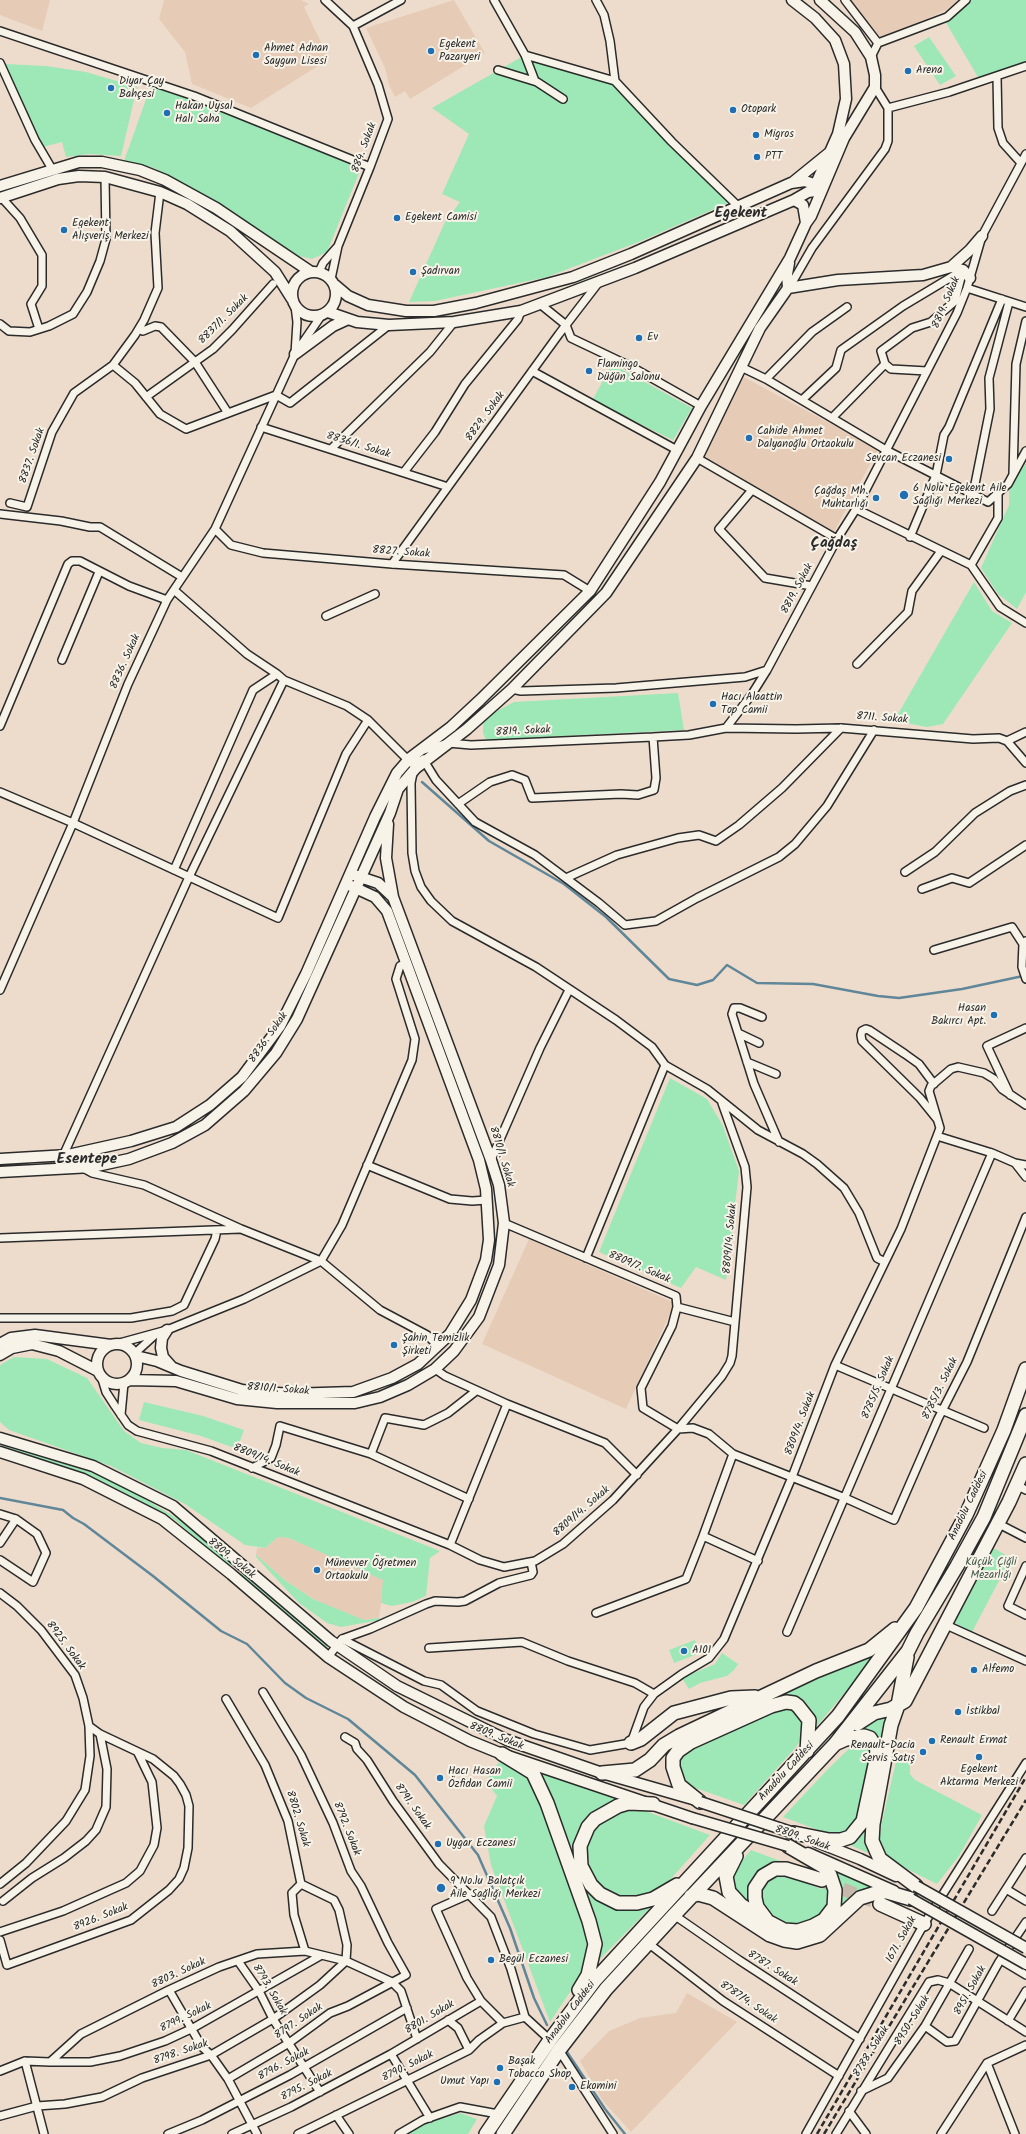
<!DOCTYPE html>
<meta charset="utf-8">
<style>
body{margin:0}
canvas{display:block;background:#eddccb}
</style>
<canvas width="1026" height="2134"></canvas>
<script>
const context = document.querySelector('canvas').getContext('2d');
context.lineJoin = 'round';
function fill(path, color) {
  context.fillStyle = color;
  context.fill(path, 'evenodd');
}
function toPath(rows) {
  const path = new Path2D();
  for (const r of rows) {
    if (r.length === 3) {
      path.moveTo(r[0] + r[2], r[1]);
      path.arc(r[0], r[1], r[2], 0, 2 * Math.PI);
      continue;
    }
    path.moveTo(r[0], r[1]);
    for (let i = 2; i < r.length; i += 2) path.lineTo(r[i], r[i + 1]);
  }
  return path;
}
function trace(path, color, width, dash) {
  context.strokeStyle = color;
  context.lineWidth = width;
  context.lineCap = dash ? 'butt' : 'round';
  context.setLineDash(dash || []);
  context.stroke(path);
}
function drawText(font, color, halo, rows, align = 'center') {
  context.font = font + ' Kalam,sans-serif';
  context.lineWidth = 4;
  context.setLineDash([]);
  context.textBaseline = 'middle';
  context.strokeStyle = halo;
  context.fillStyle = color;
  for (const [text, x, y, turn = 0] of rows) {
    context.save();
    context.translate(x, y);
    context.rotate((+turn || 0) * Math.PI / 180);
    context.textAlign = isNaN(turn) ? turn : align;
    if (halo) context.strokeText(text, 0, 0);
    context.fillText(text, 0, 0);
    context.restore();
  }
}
fill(toPath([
 [0,0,50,0,42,31,0,15],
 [164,0,301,0,309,4,304,7,329,59,251,108,192,84,185,52,159,19],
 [454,0,485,53,410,99,405,91,395,97,389,85,385,68,366,28],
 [850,0,960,0,944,11,882,39],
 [738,374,878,449,834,532,697,458],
 [529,1239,675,1303,626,1409,482,1344],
 [278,1537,289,1538,384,1580,379,1618,364,1620,345,1613,313,1599,286,1581,256,1555,257,1548,265,1548],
 [687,1993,737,2022,631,2132,603,2101,580,2061,609,2031,640,2018,676,2013]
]), '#e6ccb7');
fill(toPath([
 [970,0,1026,0,1026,62,979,79,945,21],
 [929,37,956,76,940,85,914,46],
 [525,55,617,85,735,200,641,241,547,277,435,301,409,302,445,222,460,202,442,194,469,134,432,108],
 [5,64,46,66,86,72,137,87,121,156,90,154,66,157,62,142,43,147,24,111],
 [153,85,220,109,361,168,327,252,312,259,299,256,199,192,154,168,124,161,149,91],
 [612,364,692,408,673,440,592,401],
 [1026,463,1026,592,1017,609,998,594,981,568,1009,505,1009,488],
 [974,582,992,611,1012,623,943,724,927,727,894,721],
 [678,693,684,730,486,740,483,733,483,723,489,718,495,712,514,702],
 [670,1078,707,1099,722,1124,739,1171,726,1280,696,1267,681,1288,599,1252],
 [14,1357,47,1359,87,1378,124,1431,141,1443,162,1448,186,1450,440,1551,430,1558,426,1596,412,1602,392,1606,381,1603,383,1580,289,1538,278,1537,265,1548,245,1545,185,1504,111,1466,9,1430,0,1422,0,1365],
 [144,1402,203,1416,244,1430,237,1449,201,1436,139,1420],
 [0,1443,97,1474,140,1496,188,1525,232,1564,229,1567,175,1520,137,1499,93,1477,0,1445],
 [990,1546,1011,1558,972,1632,951,1621],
 [256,1555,286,1581,313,1599,364,1620,379,1618,380,1620,341,1627,327,1623,299,1603,256,1557],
 [242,1573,328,1647,327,1649,315,1641,240,1576],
 [695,1640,700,1653,674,1663,669,1650],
 [875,1652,853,1683,816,1727,814,1714,806,1703,794,1697,780,1696],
 [722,1653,738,1664,734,1670,727,1676,700,1683,689,1689,682,1678,715,1664],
 [782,1709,789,1709,802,1717,805,1732,796,1747,744,1805,687,1785,681,1778,679,1764,683,1754,708,1739],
 [888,1713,883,1753,867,1730,859,1729,867,1723],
 [856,1742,869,1745,872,1751,857,1822,850,1830,841,1835,832,1835,783,1817,828,1769],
 [898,1753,910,1760,910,1774,915,1780,982,1815,959,1856,937,1884,895,1863,882,1853,879,1840,882,1822],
 [499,1762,505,1764,530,1780,538,1793,590,1941,584,1971,550,2022,491,1865,484,1826,497,1796,486,1781],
 [542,1774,619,1799,592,1814,576,1858,616,1908,633,1910,650,1908,600,1959,599,1945,548,1786],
 [627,1809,648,1812,710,1835,668,1882,655,1893,641,1897,627,1898,614,1895,601,1886,590,1871,587,1851,591,1832,608,1815],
 [870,1820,867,1841,868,1853,848,1844,864,1830],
 [751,1850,786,1863,778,1864,750,1904,737,1895,731,1880,745,1857],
 [834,1871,876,1889,836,1914,841,1893,839,1880],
 [783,1874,821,1889,823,1883,828,1886,830,1902,826,1911,811,1923,790,1926,779,1922,763,1907,760,1897,763,1886,769,1879],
 [460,2113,477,2119,468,2134,406,2134,421,2125]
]), '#9ee8b7');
trace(toPath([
 [422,782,489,841,564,884,606,917,669,979,697,985,713,980,727,965,757,983,813,984,878,996,899,998,962,989,1023,976],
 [0,1498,63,1510,73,1518,84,1524,153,1576,221,1631,247,1644,285,1683,306,1698,348,1719,415,1775,478,1855,510,1928,534,1998,547,2025],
 [567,2052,605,2109,625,2134]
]), '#608799', 2.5);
trace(toPath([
 [825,1882,880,1904]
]), '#c6b9ab', 13, [13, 6]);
const street = toPath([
 [494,0,525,55,615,81],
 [596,0,604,15,610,41,615,81,672,142,740,208],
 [845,0,878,43],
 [353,26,401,0],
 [0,31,194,96,370,167],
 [525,55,535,81],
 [871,57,878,43,947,17,966,0],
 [0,63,35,140,52,169],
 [498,70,537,82,563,99],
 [997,76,998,128,1003,143,1021,163],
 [875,87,888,108,949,92,1026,66],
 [1,197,20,218,42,255,42,286,31,304,39,329],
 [319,272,323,263,338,246,370,167,388,119,378,85,353,26,325,0],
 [331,279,338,246],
 [789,288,812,248,885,149,888,141,888,108],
 [967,288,1026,307],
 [540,304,566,325,571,338,632,367,701,406],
 [295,306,297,322,295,354,321,316],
 [0,324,9,331,30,332,49,326,73,314,87,292,100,261,106,239,105,177],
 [139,329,143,331,155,326,161,327,195,362,228,413],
 [885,364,881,351,912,328,931,322,955,301,963,270],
 [113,365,135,383,160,414,186,429,276,395,290,403,389,325],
 [741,367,766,379,886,450,988,502,1008,484,1026,451],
 [532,371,677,450],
 [766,379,812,332,847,307],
 [146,397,213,349,232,330,273,284],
 [802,400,836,368,841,350,903,306,963,270],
 [832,418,885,364,891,369,927,371],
 [261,427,448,487],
 [331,449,430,352,454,322],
 [697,458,837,539],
 [404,472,435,432,465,384,518,319,521,311],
 [1013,474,1016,364,1026,321],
 [752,490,719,529,765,578,812,586],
 [973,494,990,409,989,378,1009,302],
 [10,503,27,507,52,432,74,393,113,365,135,335,144,320,158,288,155,233,160,192],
 [856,509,971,565,1000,607,1026,623],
 [0,514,61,521,90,527,100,527,182,577],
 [215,529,231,545,263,553,392,564,564,575,590,591],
 [910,537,936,475,944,435,949,427,1002,299],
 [392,564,559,334,599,282],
 [971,565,998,518,998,492],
 [174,590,247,654,277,674],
 [326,616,375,594],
 [62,660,99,572],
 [857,664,908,612,912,591,941,551],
 [512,689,521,691,616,688,745,677,767,670],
 [0,726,68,564,72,561,80,561,129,586,167,600],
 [726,728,796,729,841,728,973,739,999,738,1007,741,1026,763],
 [1007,741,1026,732],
 [424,750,448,743,471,745,653,737,689,735,726,728,752,694,767,670,837,539,856,509,957,313,967,288,982,236,1026,154],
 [417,753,411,783,412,853,415,871,421,887,431,901,452,921,536,967,616,1020,652,1047,665,1065,707,1089,758,1130,803,1154,817,1164,844,1188,859,1213,877,1258,885,1262],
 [423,759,436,780,475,822,535,855,599,903,625,925,656,921,697,898,779,857,795,844,827,806,874,730],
 [0,792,73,823,278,918,346,754,368,720],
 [458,804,490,782,512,775,525,780,532,798,621,794,638,795,654,790,656,778,653,737],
 [174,870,253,690,277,674,284,680,347,706,368,720,411,763],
 [905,872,935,852,975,813,1010,791,1026,785],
 [566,878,617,855,678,838,699,835,716,841,739,825,782,788,841,728],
 [922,889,952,878,969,883,1026,845],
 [1026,941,1023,944,1022,967,1026,979],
 [934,950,1012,927,1023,944],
 [0,990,73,823,128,684,167,600,215,529,295,354],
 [762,1017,740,1008,734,1008,732,1014,754,1084,779,1142],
 [738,1033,759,1043],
 [747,1062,776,1074],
 [934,1084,919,1064,905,1054,869,1030,866,1029,862,1031,861,1035,862,1041,920,1098,937,1119],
 [1010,1095,987,1046,1026,1028],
 [937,1136,992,1153,1015,1163,1026,1177],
 [63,1156,189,877,284,680],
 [491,1160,540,1048,569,990],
 [1015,1163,1026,1165],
 [367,1165,450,1199,472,1201,487,1200],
 [83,1168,92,1173,144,1185,241,1229,321,1261,380,1310,427,1335,438,1346],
 [504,1223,676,1296,677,1307,672,1326,641,1388,643,1408,678,1429,693,1428,709,1434,733,1454,845,1498,894,1520,938,1419,967,1362,1026,1217],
 [0,1238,240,1229],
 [586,1258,665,1065],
 [677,1307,735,1322],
 [0,1318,131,1318,172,1311,184,1305,215,1239,217,1230],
 [116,1344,167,1330,244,1299,321,1261,342,1225,412,1060,415,1039,396,979,400,966,406,963],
 [134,1354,156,1334],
 [835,1365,984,1428],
 [435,1369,445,1376,507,1404,605,1443,637,1475],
 [102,1379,106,1392,115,1406,128,1425,137,1431,211,1451,450,1545,480,1560,504,1567,535,1561,563,1544,613,1500,678,1429,722,1376,730,1363,732,1356,747,1187,745,1167,722,1103],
 [121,1415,124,1383],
 [371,1454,385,1418,424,1425,448,1413,476,1391],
 [733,1454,703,1536,758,1561],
 [252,1468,271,1458,276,1445,280,1426,371,1454,469,1499],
 [1016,1485,1026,1490],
 [0,1514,16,1519,37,1534,46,1553,33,1582,0,1560],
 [997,1523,1026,1538],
 [0,1543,16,1519],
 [450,1545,507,1404],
 [1026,1566,1008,1606,1026,1615],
 [0,1593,17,1606,41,1630,75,1675,83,1698,89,1726,90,1756,85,1790,66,1821,26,1863,0,1884],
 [596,1613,686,1579,703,1536],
 [944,1624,1026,1661],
 [787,1632,992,1153],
 [342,1639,424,1681,441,1685,477,1711,534,1734,590,1750,631,1743,644,1707,654,1694,682,1674,709,1658,724,1639,792,1477,835,1365,901,1229,937,1136,940,1128,929,1091,931,1086,951,1069,958,1067,984,1073,994,1079,1002,1089,1026,1105],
 [429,1648,522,1642,568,1661,635,1683,654,1694],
 [328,1657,342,1639,370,1629,426,1604,435,1601,458,1602,465,1601,499,1583,531,1575,533,1572,531,1562],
 [226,1699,265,1765,288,1821,301,1884,292,1893,294,1915,305,1951],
 [345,1737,355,1743,357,1749,367,1760,393,1801,439,1864,491,1917,511,1969,525,2017],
 [1006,1889,1026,1901],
 [470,1894,436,1909,467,1978,481,2001,503,2023],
 [3,1901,32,1878,64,1858,86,1841,96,1830,106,1807,107,1769,100,1734],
 [992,1911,1026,1858],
 [674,1915,739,1960,860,2039],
 [0,1932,63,1911,126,1883,140,1871,154,1845,157,1828,152,1782,138,1753],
 [0,1940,7,1965,131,1920,169,1890,179,1879,184,1868,188,1848,189,1806,186,1795,180,1784,174,1776,153,1759,100,1734,89,1726],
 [648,1943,723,2001,839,2076],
 [1001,1960,1026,1975],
 [238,1961,259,1991,273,2019,320,2092],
 [169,1990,202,2047,211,2055,228,2079,257,2134],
 [525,2017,550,2040],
 [448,2020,458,2028,469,2050],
 [1008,2021,1026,1991],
 [925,2026,947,2042,955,2041,999,1962,1026,1922],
 [559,2050,613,2134],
 [391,2054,430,2118],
 [25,2061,44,2134],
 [50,2062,90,2062,120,2056,165,2041,193,2028,320,1956],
 [987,2063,1015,2134],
 [0,2071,25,2061,50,2062,81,2034,169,1990,219,1967,257,1954,305,1951,346,1961,392,1982,401,1991,417,2039],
 [228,2079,289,2043,330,2013,348,2006,406,1975,388,1943,361,1886,351,1871,333,1823,301,1755,263,1692],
 [861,2091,888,2078,925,2026,969,1949],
 [849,2111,866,2134],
 [336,2115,349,2134],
 [0,2116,37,2106,65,2104,102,2097,142,2078,211,2055,273,2019,320,1985,346,1961,347,1945,339,1910,334,1900,301,1884],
 [168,2134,202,2120,290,2075,407,2008],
 [232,2134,291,2107,391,2054,481,2001],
 [298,2134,469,2050,479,2040,503,2023,525,2017],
 [399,2134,423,2120,460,2107,498,2114],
 [806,2134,924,1924,1026,1763],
 [836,2134,929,1982,938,1980,949,1983,1026,2032],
 [941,2134,987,2063,1026,2045]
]);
const secondary = toPath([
 [792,0,815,18,835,40,844,64,846,99,838,134,815,186],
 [792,183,829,153],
 [0,186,79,162,102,162,140,170,165,180,216,208,311,272],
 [0,198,58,179,79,176,105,177,160,192,187,204,230,231,275,272,292,299],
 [794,200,803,205,806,223],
 [951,267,963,270,970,278],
 [314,294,22],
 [335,285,348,296,368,305,406,311,434,311,476,303,573,277,631,254,791,183,805,181,822,187],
 [788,288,838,280,923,275,951,267,970,250,982,236],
 [328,312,357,322,389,325,454,322,521,311,635,268,794,200,808,192,821,190],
 [295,354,333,326,346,320],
 [388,824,386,858,393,897],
 [0,1159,68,1155,131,1141,176,1127,210,1105,242,1077,280,1026,306,974,375,817,397,773,410,758,451,727,480,700,590,591,660,482,701,406,790,258,806,223,811,216,844,138,875,87,875,75,871,57,855,32,820,0],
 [0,1172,92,1167,129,1159,172,1143,205,1125,244,1091,276,1053,297,1019,390,813,398,789,416,768,467,729,512,689,606,593,697,458,760,328,788,288,787,274,789,263],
 [167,1330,162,1338,161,1348,163,1357,171,1366],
 [117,1364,20],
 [0,1344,11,1338,35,1335,111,1345],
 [0,1355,12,1348,32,1344,59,1351,98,1371],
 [136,1356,157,1361,181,1371,242,1390,290,1394,353,1392,392,1378,418,1364,450,1334,471,1300,486,1260,489,1240,486,1189,479,1160,387,911,375,897,349,885],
 [129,1380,176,1381,237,1399,277,1403,355,1403,380,1397,408,1385,435,1369,454,1351,479,1317,499,1265,504,1223,499,1185,491,1160,393,897,378,883,354,875],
 [0,1438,93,1466,173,1506,331,1641,397,1686,507,1740,602,1773,696,1800],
 [0,1452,83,1479,162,1519,231,1574,328,1657,404,1707,470,1741,502,1754,692,1818],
 [817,1842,860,1859,896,1876],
 [808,1853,894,1891]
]);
const highway = toPath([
 [907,1657,898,1705,891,1725,873,1824,872,1841,880,1859,916,1886],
 [857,1724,874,1713,891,1709,905,1701,1009,1502,1026,1464],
 [631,1743,641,1739,674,1713,731,1698,755,1697],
 [502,1754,533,1773,547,1803,589,1921,595,1944,588,1975,579,1990],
 [602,1773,635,1770,650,1760,664,1745,679,1736,816,1671,869,1650,895,1629],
 [700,1802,679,1785,673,1767,673,1758,678,1751,691,1742,771,1706,786,1702,794,1703,798,1706,809,1720,807,1751],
 [653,1804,628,1803,618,1806,595,1819,588,1827,580,1846,581,1866,591,1885,600,1894,618,1903,637,1903,653,1899,677,1885],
 [794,1833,829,1840,841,1840,850,1837,863,1821,876,1760,877,1749,870,1738,864,1736,846,1739,837,1743],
 [736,1856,726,1876,729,1892,741,1905,767,1921,784,1930,798,1931,813,1926,824,1920,834,1907,835,1890,830,1875,824,1867,788,1846],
 [691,1896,698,1894,713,1898,770,1935,784,1940,797,1942,820,1935,860,1898,879,1892,887,1892,911,1899],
 [880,1904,924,1924],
 [766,1919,757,1907,755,1898,755,1888,763,1876,775,1869,786,1869,822,1880],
 [486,2134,550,2040,595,1980,838,1716,916,1608,966,1515,1004,1430,1026,1369],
 [503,2134,559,2050,606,1989,674,1915,835,1744,908,1651,917,1633,957,1566,984,1517,1026,1415]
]);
trace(street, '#2b2b2b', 10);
trace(secondary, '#2b2b2b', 13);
trace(highway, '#2b2b2b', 16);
trace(street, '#f7f3e8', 7);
trace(secondary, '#f7f3e8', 10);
trace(highway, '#f7f3e8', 13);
trace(toPath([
 [817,2134,1026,1777],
 [824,2134,1026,1800]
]), '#2b2b2b', 2.5, [6, 3]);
const secondaryBridge = toPath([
 [700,1802,794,1833],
 [692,1818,788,1846],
 [916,1886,1026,1948],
 [911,1899,1026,1964]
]);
trace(secondaryBridge, '#2b2b2b', 13, []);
trace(secondaryBridge, '#f7f3e8', 10);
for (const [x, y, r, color] of [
 [431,51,4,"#1f6fb2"],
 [256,55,4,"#1f6fb2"],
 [908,71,4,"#1f6fb2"],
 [111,88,4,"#1f6fb2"],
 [733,110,4,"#1f6fb2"],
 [167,113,4,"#1f6fb2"],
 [756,135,4,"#1f6fb2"],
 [757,157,4,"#1f6fb2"],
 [397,218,4,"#1f6fb2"],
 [64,230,4,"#1f6fb2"],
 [413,272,4,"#1f6fb2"],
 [639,338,4,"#1f6fb2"],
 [589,371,4,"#1f6fb2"],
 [749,438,4,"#1f6fb2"],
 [949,459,4,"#1f6fb2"],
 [904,495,5,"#1f6fb2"],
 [876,498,4,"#1f6fb2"],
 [713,704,4,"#1f6fb2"],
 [994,1015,4,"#1f6fb2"],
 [394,1345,4,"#1f6fb2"],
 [317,1570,4,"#1f6fb2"],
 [684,1651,4,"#1f6fb2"],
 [974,1670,4,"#1f6fb2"],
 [958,1712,4,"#1f6fb2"],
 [932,1741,4,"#1f6fb2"],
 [923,1752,4,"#1f6fb2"],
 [979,1757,4,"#1f6fb2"],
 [440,1778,4,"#1f6fb2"],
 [438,1844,4,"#1f6fb2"],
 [441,1888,5,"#1f6fb2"],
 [491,1960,4,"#1f6fb2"],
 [500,2068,4,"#1f6fb2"],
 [497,2082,4,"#1f6fb2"],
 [572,2087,4,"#1f6fb2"]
]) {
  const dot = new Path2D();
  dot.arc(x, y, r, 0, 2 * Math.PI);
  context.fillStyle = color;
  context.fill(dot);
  trace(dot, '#f7f3e8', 1.5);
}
drawText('11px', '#2b2b2b', '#f7f3e8', [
 ["Egekent",439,45],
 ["Pazaryeri",439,58],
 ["Ahmet Adnan",264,49],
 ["Saygun Lisesi",264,62],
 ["Arena",916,71],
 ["Diyar Çay",119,82],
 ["Bahçesi",119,95],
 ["Hakan Uysal",175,107],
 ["Halı Saha",175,120],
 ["Otopark",741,110],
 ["Migros",764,135],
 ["PTT",765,157],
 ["Egekent Camisi",405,218],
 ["Egekent",72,224],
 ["Alışveriş Merkezi",72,237],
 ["Şadırvan",421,272],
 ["Ev",647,338],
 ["Flamingo",597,365],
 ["Düğün Salonu",597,378],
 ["Cahide Ahmet",757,432],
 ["Dalyanoğlu Ortaokulu",757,445],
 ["Sevcan Eczanesi",941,459,"right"],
 ["6 Nolu Egekent Aile",913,489],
 ["Sağlığı Merkezi",913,502],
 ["Çağdaş Mh.",868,492,"right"],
 ["Muhtarlığı",868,505,"right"],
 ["Hacı Alaattin",721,698],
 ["Top Camii",721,711],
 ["Hasan",986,1009,"right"],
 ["Bakırcı Apt.",986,1022,"right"],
 ["Şahin Temizlik",402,1339],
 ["Şirketi",402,1352],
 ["Münevver Öğretmen",325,1564],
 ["Ortaokulu",325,1577],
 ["A101",692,1651],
 ["Alfemo",982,1670],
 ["İstikbal",966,1712],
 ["Renault Ermat",940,1741],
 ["Renault-Dacia",915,1746,"right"],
 ["Servis Satış",915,1759,"right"],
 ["Egekent",979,1770,"center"],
 ["Aktarma Merkezi",979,1783,"center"],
 ["Hacı Hasan",448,1772],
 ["Özfidan Camii",448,1785],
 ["Uygar Eczanesi",446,1844],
 ["9 No.lu Balatçık",450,1882],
 ["Aile Sağlığı Merkezi",450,1895],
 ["Begül Eczanesi",499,1960],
 ["Başak",508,2062],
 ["Tobacco Shop",508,2075],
 ["Umut Yapı",489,2082,"right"],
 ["Ekomini",580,2087]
], 'left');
drawText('11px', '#2b2b2b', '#f7f3e8', [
 ["884. Sokak",365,148,-70],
 ["8819. Sokak",947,303,-67],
 ["8837/1. Sokak",224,320,-45],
 ["8829. Sokak",486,417,-54],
 ["8836/1. Sokak",358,446,17],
 ["8837. Sokak",33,456,-71],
 ["8827. Sokak",401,553,4],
 ["8819. Sokak",798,589,-62],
 ["8836. Sokak",126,662,-66],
 ["8711. Sokak",882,719,4],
 ["8819. Sokak",523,732,-3],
 ["8836. Sokak",269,1038,-55],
 ["8810/1. Sokak",501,1157,73],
 ["8809/14. Sokak",731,1239,-85],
 ["8809/7. Sokak",639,1268,23],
 ["8785/5. Sokak",879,1388,-67],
 ["8785/3. Sokak",941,1389,-64],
 ["8810/1. Sokak",278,1390,4],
 ["8809/4. Sokak",801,1424,-69],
 ["8809/14. Sokak",266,1461,22],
 ["Anadolu Caddesi",969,1506,-64],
 ["8809/14. Sokak",582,1512,-41],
 ["8809. Sokak",231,1559,39],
 ["8925. Sokak",65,1646,53],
 ["8809. Sokak",496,1737,22],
 ["Anadolu Caddesi",787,1772,-47],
 ["8791. Sokak",412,1807,54],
 ["8802. Sokak",297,1819,73],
 ["8792. Sokak",346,1829,68],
 ["8809. Sokak",802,1839,19],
 ["8926. Sokak",101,1918,-22],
 ["1671. Sokak",902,1940,-61],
 ["8787. Sokak",772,1969,32],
 ["8803. Sokak",179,1974,-25],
 ["8793. Sokak",269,1990,59],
 ["8951. Sokak",971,1991,-61],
 ["8787/4. Sokak",748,2003,34],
 ["Anadolu Caddesi",571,2013,-53],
 ["8799. Sokak",186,2018,-26],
 ["8801. Sokak",430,2018,-31],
 ["8950. Sokak",913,2021,-58],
 ["8797. Sokak",299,2022,-34],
 ["8788. Sokak",872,2052,-58],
 ["8798. Sokak",181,2053,-19],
 ["8796. Sokak",284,2065,-28],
 ["8790. Sokak",408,2067,-27],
 ["8795. Sokak",307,2086,-27]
]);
drawText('11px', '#485a4e', '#f7f3e8', [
 ["Küçük Çiğli",991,1563],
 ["Mezarlığı",991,1576]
]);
drawText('bold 15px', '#2b2b2b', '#f7f3e8', [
 ["Egekent",741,214],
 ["Çağdaş",834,544],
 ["Esentepe",87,1160]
]);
</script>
